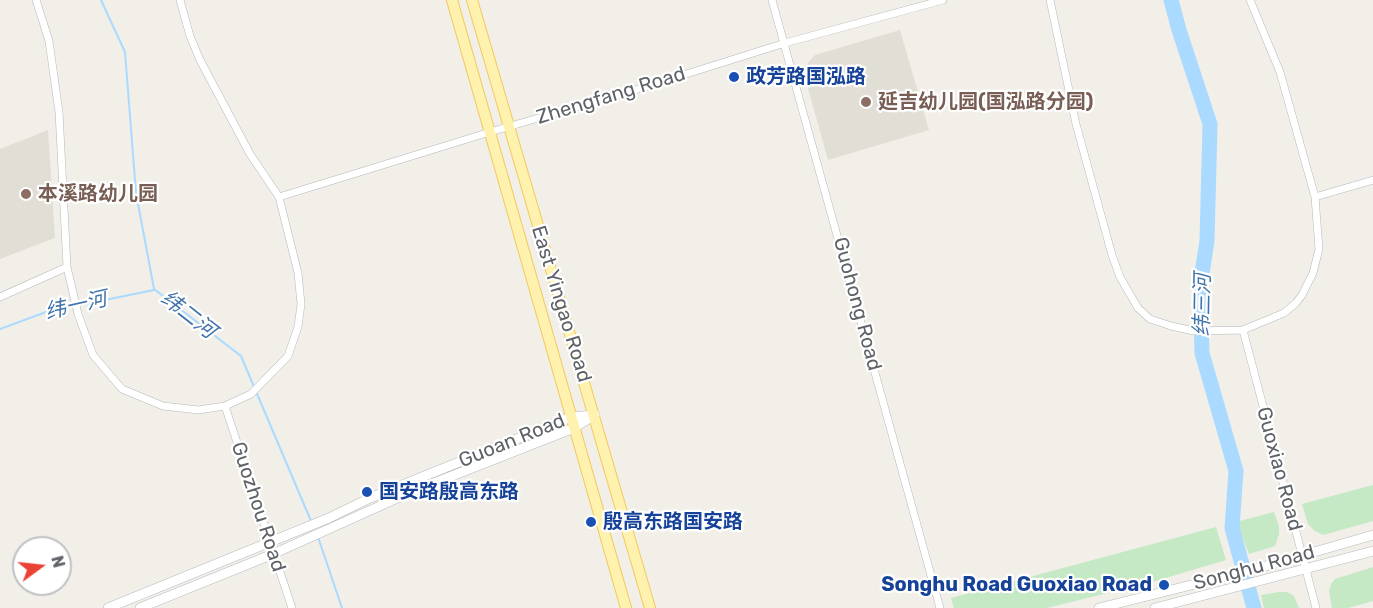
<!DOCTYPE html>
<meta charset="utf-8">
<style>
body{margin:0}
#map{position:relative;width:1373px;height:608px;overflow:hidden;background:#f1efe8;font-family:Rubik,sans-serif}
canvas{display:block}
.north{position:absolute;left:12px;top:536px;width:60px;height:60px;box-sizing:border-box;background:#fff;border:2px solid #bfc1c3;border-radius:50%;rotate:75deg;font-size:16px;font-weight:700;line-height:24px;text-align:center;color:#5f6368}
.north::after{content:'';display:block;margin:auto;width:21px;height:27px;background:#ea4335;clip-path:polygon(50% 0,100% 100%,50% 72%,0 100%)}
</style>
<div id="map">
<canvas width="1373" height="608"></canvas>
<div class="north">N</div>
</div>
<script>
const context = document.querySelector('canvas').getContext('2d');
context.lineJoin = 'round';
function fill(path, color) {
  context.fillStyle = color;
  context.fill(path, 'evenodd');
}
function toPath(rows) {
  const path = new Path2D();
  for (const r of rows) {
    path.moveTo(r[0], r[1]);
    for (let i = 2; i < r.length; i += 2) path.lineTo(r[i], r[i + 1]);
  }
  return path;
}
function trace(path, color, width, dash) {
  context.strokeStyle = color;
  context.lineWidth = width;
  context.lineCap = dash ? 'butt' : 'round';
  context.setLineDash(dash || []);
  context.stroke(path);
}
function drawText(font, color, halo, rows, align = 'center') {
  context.font = font + ' Rubik,"Noto Sans SC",sans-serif';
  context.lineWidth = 4.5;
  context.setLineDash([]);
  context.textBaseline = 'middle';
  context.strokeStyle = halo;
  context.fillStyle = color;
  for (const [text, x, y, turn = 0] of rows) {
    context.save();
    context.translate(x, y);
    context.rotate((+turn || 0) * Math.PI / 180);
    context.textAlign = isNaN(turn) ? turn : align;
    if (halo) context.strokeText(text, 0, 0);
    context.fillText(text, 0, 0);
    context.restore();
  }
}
fill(toPath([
 [900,30,929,130,828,160,804,74,808,63,815,55],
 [48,130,55,238,0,259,0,149]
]), '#e1ded6');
fill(toPath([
 [1373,485,1373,521,1323,535,1315,531,1308,524,1302,504],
 [1274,512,1279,526,1279,534,1275,546,1249,554,1236,522],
 [1216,527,1226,560,1152,582,1047,608,954,608,951,598],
 [1373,567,1373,601,1348,608,1332,608,1329,591,1331,584,1335,579],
 [1279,592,1287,592,1294,596,1299,608,1264,608,1261,595]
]), '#c5e8c5');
trace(toPath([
 [101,0,125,52,136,193,154,289,241,356,311,521],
 [0,329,46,312,154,290],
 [318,537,342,608]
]), '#aadaff', 2);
trace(toPath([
 [1171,0,1179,30,1210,124,1207,241,1200,286,1202,353,1236,471,1232,528,1254,608]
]), '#aadaff', 15);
const street = toPath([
 [36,0,49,41,59,112,67,267,78,314,93,355,122,389,163,406,198,410,225,406,251,394,288,356,298,327,301,304,298,273,279,197,250,154,200,60,190,36,180,0],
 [772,0,940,608],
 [1050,0,1076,124,1112,255,1120,277,1138,308,1150,319,1171,326,1194,331,1243,330,1284,313,1296,303,1302,295,1313,273,1319,249,1315,197,1280,72,1250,0],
 [279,197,490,132,642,88,785,43,943,0],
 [1315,197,1373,180],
 [0,297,67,267],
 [1243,330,1316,608],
 [225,406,292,608]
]);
const secondary = toPath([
 [108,608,329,518,370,498,571,417,595,415],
 [140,608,273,554,411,492,574,428,593,416],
 [1099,608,1255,569,1373,535],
 [1155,608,1373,551]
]);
const primary = toPath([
 [452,0,626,608],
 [472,0,650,608]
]);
trace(street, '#b5b8bc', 8);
trace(secondary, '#b6babf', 10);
trace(primary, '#f2c960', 12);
trace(street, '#fff', 7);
trace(secondary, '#fff', 9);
trace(primary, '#fff2af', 10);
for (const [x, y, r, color] of [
 [734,77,6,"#1a4fb4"],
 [866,102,6,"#8d6e63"],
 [26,194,6,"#8d6e63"],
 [367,492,6,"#1a4fb4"],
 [591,522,6,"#1a4fb4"],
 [1164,585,6,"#1a4fb4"]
]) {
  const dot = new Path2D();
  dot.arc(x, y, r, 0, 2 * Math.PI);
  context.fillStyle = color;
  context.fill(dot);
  trace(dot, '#fff', 2);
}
drawText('bold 20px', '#164399', '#fff', [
 ["政芳路国泓路",746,77],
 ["国安路殷高东路",379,492],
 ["殷高东路国安路",603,522],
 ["Songhu Road Guoxiao Road",1152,585,"right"]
], 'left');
drawText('20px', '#5f6368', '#fff', [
 ["Zhengfang Road",611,96,-17],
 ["East Yingao Road",561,304,73],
 ["Guohong Road",857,304,75],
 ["Guoan Road",512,441,-22],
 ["Guoxiao Road",1279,469,75],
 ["Guozhou Road",258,507,72],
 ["Songhu Road",1254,568,-15]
]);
drawText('bold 20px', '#785e54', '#fff', [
 ["延吉幼儿园(国泓路分园)",878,102],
 ["本溪路幼儿园",38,194]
], 'left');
drawText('italic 21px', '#4174aa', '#fff', [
 ["纬三河",1203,305,-89],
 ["纬一河",76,306,-13],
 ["纬二河",188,315,38]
]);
</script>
